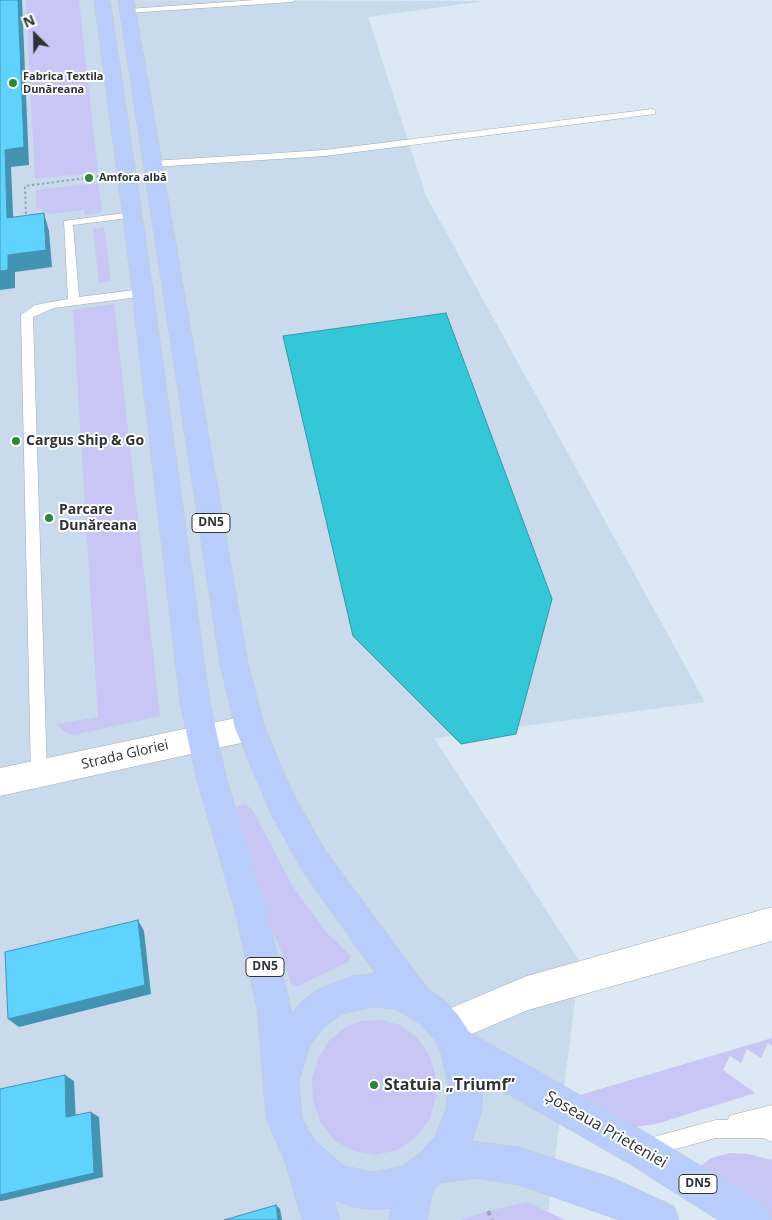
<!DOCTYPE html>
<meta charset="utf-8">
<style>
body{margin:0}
#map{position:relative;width:772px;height:1220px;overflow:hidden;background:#dce8f4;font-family:"Open Sans",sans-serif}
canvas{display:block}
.north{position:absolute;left:10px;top:10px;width:50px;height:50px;-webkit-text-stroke:4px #fff;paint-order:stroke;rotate:337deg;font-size:14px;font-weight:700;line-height:20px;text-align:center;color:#2d3237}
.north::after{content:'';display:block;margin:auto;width:18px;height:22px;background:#2d3237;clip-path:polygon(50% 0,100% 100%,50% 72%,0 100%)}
</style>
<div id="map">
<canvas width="772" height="1220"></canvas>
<div class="north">N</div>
</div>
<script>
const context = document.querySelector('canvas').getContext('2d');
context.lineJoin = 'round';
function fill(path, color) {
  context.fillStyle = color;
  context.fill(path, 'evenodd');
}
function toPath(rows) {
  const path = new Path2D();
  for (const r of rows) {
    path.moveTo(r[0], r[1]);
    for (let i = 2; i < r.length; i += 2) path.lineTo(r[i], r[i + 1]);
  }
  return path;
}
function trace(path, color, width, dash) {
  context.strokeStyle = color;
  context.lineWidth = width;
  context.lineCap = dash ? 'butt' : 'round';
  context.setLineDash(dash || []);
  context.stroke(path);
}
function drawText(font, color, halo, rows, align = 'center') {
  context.font = font + ' "Open Sans",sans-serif';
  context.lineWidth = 4;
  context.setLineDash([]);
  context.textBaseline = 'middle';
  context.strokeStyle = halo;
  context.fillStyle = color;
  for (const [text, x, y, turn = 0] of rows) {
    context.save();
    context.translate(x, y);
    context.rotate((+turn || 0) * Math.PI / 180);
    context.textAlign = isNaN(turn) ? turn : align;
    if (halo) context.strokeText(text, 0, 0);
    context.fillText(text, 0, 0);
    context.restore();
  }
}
fill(toPath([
 [0,0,485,1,368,17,426,196,705,702,434,738,580,962,547,1220,0,1220]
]), '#c8daeb');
fill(toPath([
 [26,0,79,0,98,172,35,179],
 [98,183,102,212,85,215,84,210,50,214,36,207,36,190],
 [104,227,111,281,99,283,93,229],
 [114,304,160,716,74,735,64,732,57,724,98,717,73,310],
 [244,804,252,809,293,887,327,933,351,956,348,962,298,986,291,984,282,953,268,921,238,815,237,807],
 [381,1020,400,1025,416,1036,428,1053,435,1073,436,1096,430,1118,416,1137,397,1150,376,1155,354,1151,335,1141,321,1123,313,1101,312,1079,318,1059,329,1041,344,1028,362,1021],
 [772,1038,772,1046,768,1043,761,1058,747,1049,741,1063,730,1056,723,1070,755,1093,656,1124,635,1127,611,1121,580,1095],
 [730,1153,748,1154,772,1160,772,1220,700,1170,702,1165,711,1158],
 [527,1202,565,1220,460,1220,488,1211]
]), '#c8c6f5');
const water = toPath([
 [446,313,552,599,516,734,461,744,353,636,283,336,446,313]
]);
fill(water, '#33c7d7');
trace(water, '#319aa7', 1);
const service = toPath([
 [255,0,296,0,292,2,128,13,124,11,128,9,255,0],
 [652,109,655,110,655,114,325,156,153,167,148,164,153,161,325,150,652,109],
 [132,212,137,215,136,217,73,225,79,297,142,289,147,293,146,296,54,308,33,317,47,774,44,779,39,781,34,779,31,774,21,315,35,305,68,299,64,221,132,212],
 [772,1105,772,1142,763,1138,716,1138,646,1157,639,1155,637,1148,639,1141,646,1139,716,1120,728,1120,729,1116,736,1114,772,1105]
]);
const minor = toPath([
 [772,907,772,941,528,1010,446,1045,434,1039,428,1027,434,1015,527,976,772,907]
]);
const secondary = toPath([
 [250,715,260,719,265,728,260,737,250,741,0,796,0,768,250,715]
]);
const primary = toPath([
 [94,0,110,0,146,241,210,702,226,777,266,908,292,1013,301,1002,319,989,352,976,375,973,303,872,270,812,235,728,220,664,118,0,134,0,248,664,265,728,293,793,325,850,428,989,444,1000,458,1015,469,1032,654,1137,767,1206,772,1220,718,1220,628,1163,483,1080,482,1109,472,1141,519,1147,613,1178,674,1206,679,1220,619,1220,519,1185,475,1178,441,1183,433,1190,427,1220,389,1220,391,1208,374,1210,353,1207,334,1200,340,1220,302,1220,285,1162,266,1118,257,1008,234,908,196,777,180,702,126,241,94,0],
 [374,1007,395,1009,420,1024,434,1039,441,1053,448,1086,446,1109,435,1137,420,1153,403,1166,374,1172,344,1166,314,1140,302,1118,299,1081,310,1045,325,1026,342,1014,374,1007]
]);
trace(service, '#a0abb7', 1);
trace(minor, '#a0abb7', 1);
trace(secondary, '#a0abb7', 1);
trace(primary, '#c8cacb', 1);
trace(toPath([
 [28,217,26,217,25,186,101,176]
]), '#9ca5af', 2, [2.5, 2.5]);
trace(toPath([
 [488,1211,492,1220]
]), '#9ca5af', 4, [4.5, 4.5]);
fill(service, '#fff');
fill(minor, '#fff');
fill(secondary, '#fff');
fill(primary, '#b9cdfd');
fill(toPath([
 [18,0,22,0,29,165,11,167,14,236,7,218,5,150],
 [44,213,49,231,52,267,15,272,15,288,0,290,0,271,8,255],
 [138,920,144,931,151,994,19,1027,8,1019],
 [65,1075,74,1081,76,1123,66,1117],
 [91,1112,99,1117,103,1177,2,1201,0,1201,0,1195],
 [276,1205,280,1209,282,1220,278,1220]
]), '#4393b2');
const building = toPath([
 [0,0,18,0,24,147,5,150,7,218,44,213,46,250,8,255,8,270,0,271,0,0],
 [138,920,145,985,8,1019,5,952,138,920],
 [65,1075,66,1117,91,1112,94,1173,0,1195,0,1089,65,1075],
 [276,1205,278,1220,224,1220,276,1205]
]);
fill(building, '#60d2fe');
trace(building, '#4393b2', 1);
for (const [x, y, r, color] of [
 [13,83,5,"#2e8737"],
 [89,178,5,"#2e8737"],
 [16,441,5,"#2e8737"],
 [49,518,5,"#2e8737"],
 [374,1085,5,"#2e8737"]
]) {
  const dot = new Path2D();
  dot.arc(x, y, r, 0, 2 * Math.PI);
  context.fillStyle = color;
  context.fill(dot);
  trace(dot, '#fff', 2);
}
drawText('bold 11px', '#2d3237', '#fff', [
 ["Fabrica Textila",23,77],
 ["Dunăreana",23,90],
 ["Amfora albă",99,178]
], 'left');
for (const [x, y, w] of [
 [211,523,38],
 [265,967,38],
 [698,1184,38]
]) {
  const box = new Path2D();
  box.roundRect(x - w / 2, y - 9.5, w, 19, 4);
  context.fillStyle = '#fff';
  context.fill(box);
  trace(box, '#2d3237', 1);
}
drawText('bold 12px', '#2d3237', null, [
 ["DN5",211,523],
 ["DN5",265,967],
 ["DN5",698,1184]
]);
drawText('bold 14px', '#2d3237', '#fff', [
 ["Cargus Ship & Go",26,441],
 ["Parcare",59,510],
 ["Dunăreana",59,526]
], 'left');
drawText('14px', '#2d3237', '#fff', [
 ["Strada Gloriei",125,755,-13]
]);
drawText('bold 16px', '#2d3237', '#fff', [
 ["Statuia „Triumf”",384,1085]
], 'left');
drawText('16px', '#2d3237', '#fff', [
 ["Șoseaua Prieteniei",606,1130,30]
]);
</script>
